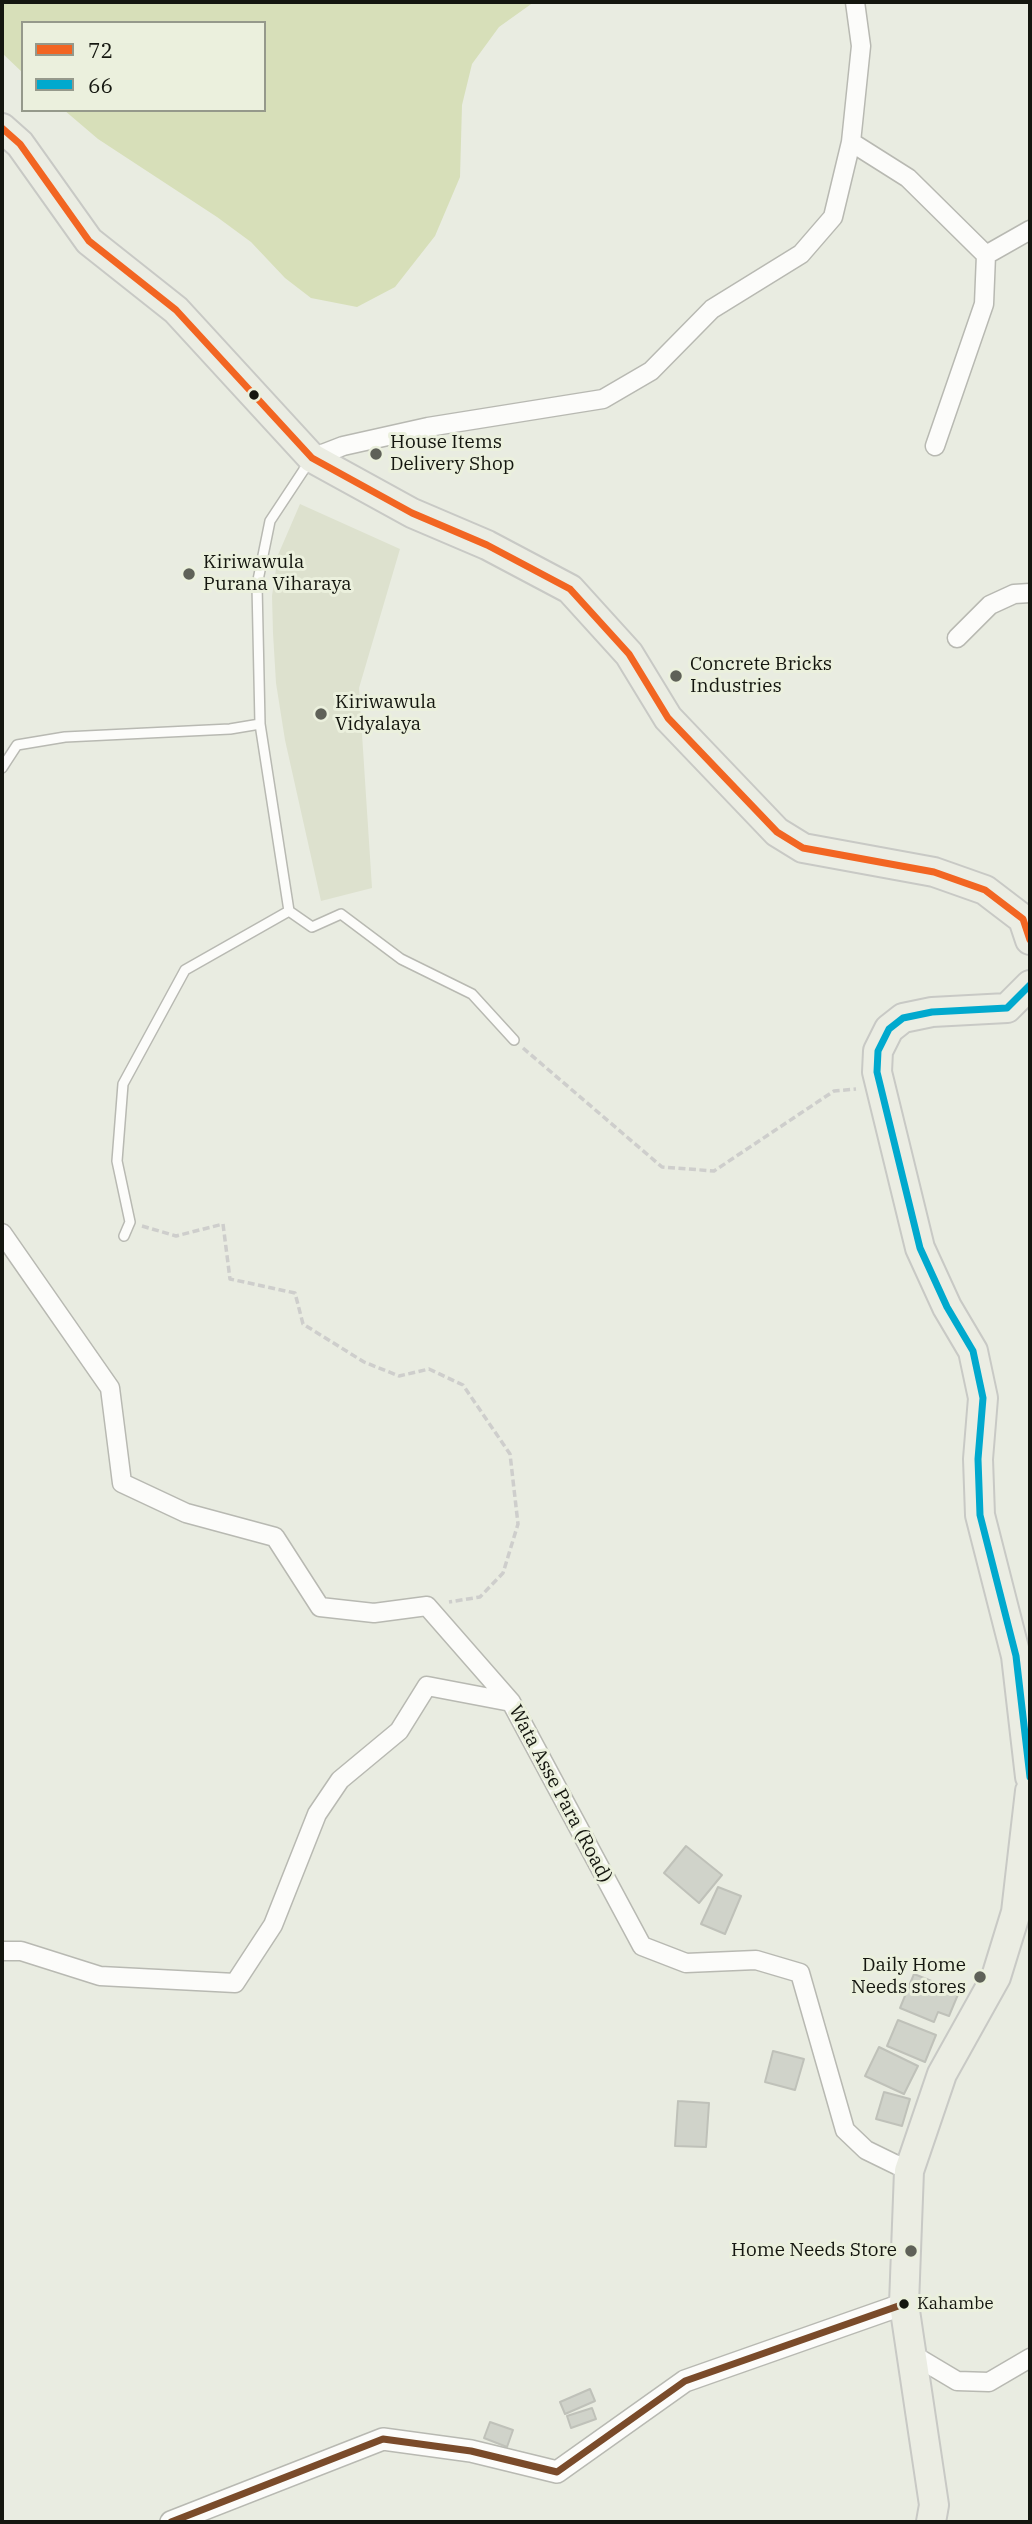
<!DOCTYPE html>
<style>
body{margin:0}
#map{position:relative;width:1032px;height:2524px;overflow:hidden;background:#e9ece1;font-family:"IBM Plex Serif",serif}
canvas{display:block}
.frame{position:absolute;inset:0;border:4px solid #14160f;pointer-events:none}
.legend{position:absolute;left:21px;top:21px;width:245px;height:91px;box-sizing:border-box;background:#ebf0dd;border:2px solid #95998b;margin:0;padding:9px 12px;list-style:none;font-size:21px;color:#14160f}
.legend li{display:flex;align-items:center;gap:14px;height:35px}
.legend b{width:35px;border:2px solid #95998b}
</style>
<div id="map">
<canvas width="1032" height="2524"></canvas>
<div class="frame"></div>
<ul class="legend">
<li><b style="height:9px;background:#f26522"></b>72</li>
<li><b style="height:9px;background:#00a9ce"></b>66</li>
</ul>
</div>
<script>
const context = document.querySelector('canvas').getContext('2d');
context.lineJoin = 'round';
function fill(path, color) {
  context.fillStyle = color;
  context.fill(path, 'evenodd');
}
function toPath(rows) {
  const path = new Path2D();
  for (const r of rows) {
    path.moveTo(r[0], r[1]);
    for (let i = 2; i < r.length; i += 2) path.lineTo(r[i], r[i + 1]);
  }
  return path;
}
function trace(path, color, width, dash) {
  context.strokeStyle = color;
  context.lineWidth = width;
  context.lineCap = dash ? 'butt' : 'round';
  context.setLineDash(dash || []);
  context.stroke(path);
}
function drawText(font, color, halo, rows, align = 'center') {
  context.font = font + ' "IBM Plex Serif",serif';
  context.lineWidth = 6;
  context.setLineDash([]);
  context.textBaseline = 'middle';
  context.strokeStyle = halo;
  context.fillStyle = color;
  for (const [text, x, y, turn = 0] of rows) {
    context.save();
    context.translate(x, y);
    context.rotate((+turn || 0) * Math.PI / 180);
    context.textAlign = isNaN(turn) ? turn : align;
    if (halo) context.strokeText(text, 0, 0);
    context.fillText(text, 0, 0);
    context.restore();
  }
}
fill(toPath([
 [300,504,400,549,359,688,372,888,321,901,285,740,276,683,273,633,272,596,278,555]
]), '#dde1ce');
fill(toPath([
 [2,2,534,2,499,27,472,64,462,105,460,177,435,236,395,287,357,307,311,298,285,278,251,242,217,217,98,139,64,110,264,110,264,23,23,23,23,73,2,53]
]), '#d7dfb9');
const building = toPath([
 [686,1846,722,1875,699,1903,664,1873,686,1846],
 [718,1887,741,1896,725,1934,701,1924,718,1887],
 [914,1974,959,1992,949,2016,938,2012,934,2022,900,2008,914,1974],
 [898,2020,936,2035,925,2062,887,2046,898,2020],
 [879,2047,918,2066,904,2094,865,2076,879,2047],
 [773,2051,804,2059,795,2090,765,2082,773,2051],
 [884,2092,910,2099,902,2126,876,2119,884,2092],
 [678,2101,709,2103,706,2147,675,2146,678,2101],
 [590,2389,595,2401,565,2414,560,2402,590,2389],
 [592,2408,596,2419,571,2428,567,2416,592,2408],
 [490,2422,513,2430,507,2447,484,2438,490,2422]
]);
fill(building, '#d0d3ca');
trace(building, '#bfc1b9', 2);
const service = toPath([
 [309,462,270,521,257,585,260,724,289,911,312,927,341,914,401,959,472,994,514,1040],
 [2,768,17,745,65,737,230,729,260,724],
 [124,1236,130,1222,117,1161,123,1084,185,970,289,911]
]);
const minor = toPath([
 [851,142,908,178,986,255,984,304,935,446],
 [986,255,1030,230],
 [312,458,343,446,428,427,603,399,651,371,712,309,801,254,833,217,851,142,861,46,855,2],
 [957,638,990,605,1014,594,1030,593],
 [2,1233,110,1388,122,1483,186,1513,275,1537,320,1607,374,1613,427,1606,511,1702,642,1946,686,1963,756,1960,800,1973,845,2130,866,2150,909,2171],
 [2,1951,21,1951,100,1976,235,1983,273,1925,317,1814,340,1780,399,1731,427,1686,511,1702],
 [910,2353,957,2381,989,2382,1030,2358]
]);
const tertiary = toPath([
 [171,2522,383,2439,471,2451,557,2472,685,2381,904,2304]
]);
const primary = toPath([
 [2,128,20,144,89,241,176,310,312,458,412,513,487,545,570,589,629,654,668,718,777,832,803,848,934,872,985,890,1023,919,1030,940],
 [1030,985,1007,1008,932,1012,903,1018,889,1029,878,1051,877,1072,920,1248,947,1307,973,1351,983,1398,978,1459,980,1515,1016,1656,1030,1777],
 [931,2522,934,2505,904,2304,909,2171,942,2074,996,1977,1016,1912,1030,1791]
]);
trace(service, '#b8b9b2', 12);
trace(minor, '#b8b9b2', 21);
trace(tertiary, '#b8b9b2', 24);
trace(primary, '#c8c9c5', 32);
trace(toPath([
 [523,1048,662,1167,714,1171,834,1091,856,1089],
 [142,1226,176,1236,223,1224,230,1279,295,1293,303,1324,364,1362,399,1376,429,1369,463,1385,510,1454,518,1524,503,1573,480,1597,449,1602]
]), '#cececc', 3.5, [7, 3.5]);
trace(service, '#fcfcfa', 9);
trace(minor, '#fcfcfa', 18);
trace(tertiary, '#fcfcfa', 21);
trace(primary, '#ebede3', 28);
trace(toPath([
 [2,128,20,144,89,241,176,310,312,458,412,513,487,545,570,589,629,654,668,718,777,832,803,848,934,872,985,890,1023,919,1030,940]
]), '#f26522', 7);
trace(toPath([
 [1030,985,1007,1008,932,1012,903,1018,889,1029,878,1051,877,1072,920,1248,947,1307,973,1351,983,1398,978,1459,980,1515,1016,1656,1030,1777]
]), '#00a9ce', 7);
trace(toPath([
 [171,2522,383,2439,471,2451,557,2472,685,2381,904,2304]
]), '#7a4b2a', 7);
for (const [x, y, r, color] of [
 [254,395,6,"#14160f"],
 [376,454,7,"#5f6158"],
 [189,574,7,"#5f6158"],
 [676,676,7,"#5f6158"],
 [321,714,7,"#5f6158"],
 [980,1977,7,"#5f6158"],
 [911,2251,7,"#5f6158"],
 [904,2304,6,"#14160f"]
]) {
  const dot = new Path2D();
  dot.arc(x, y, r, 0, 2 * Math.PI);
  context.fillStyle = color;
  context.fill(dot);
  trace(dot, '#ebf0dd', 2.5);
}
drawText('17px', '#14160f', '#ebf0dd', [
 ["Kahambe",917,2304]
], 'left');
drawText('19px', '#14160f', '#ebf0dd', [
 ["House Items",390,443],
 ["Delivery Shop",390,465],
 ["Kiriwawula",203,563],
 ["Purana Viharaya",203,585],
 ["Concrete Bricks",690,665],
 ["Industries",690,687],
 ["Kiriwawula",335,703],
 ["Vidyalaya",335,725],
 ["Daily Home",966,1966,"right"],
 ["Needs stores",966,1988,"right"],
 ["Home Needs Store",897,2251,"right"]
], 'left');
drawText('19px', '#14160f', '#ebf0dd', [
 ["Wata Asse Para (Road)",560,1794,62]
]);
</script>
